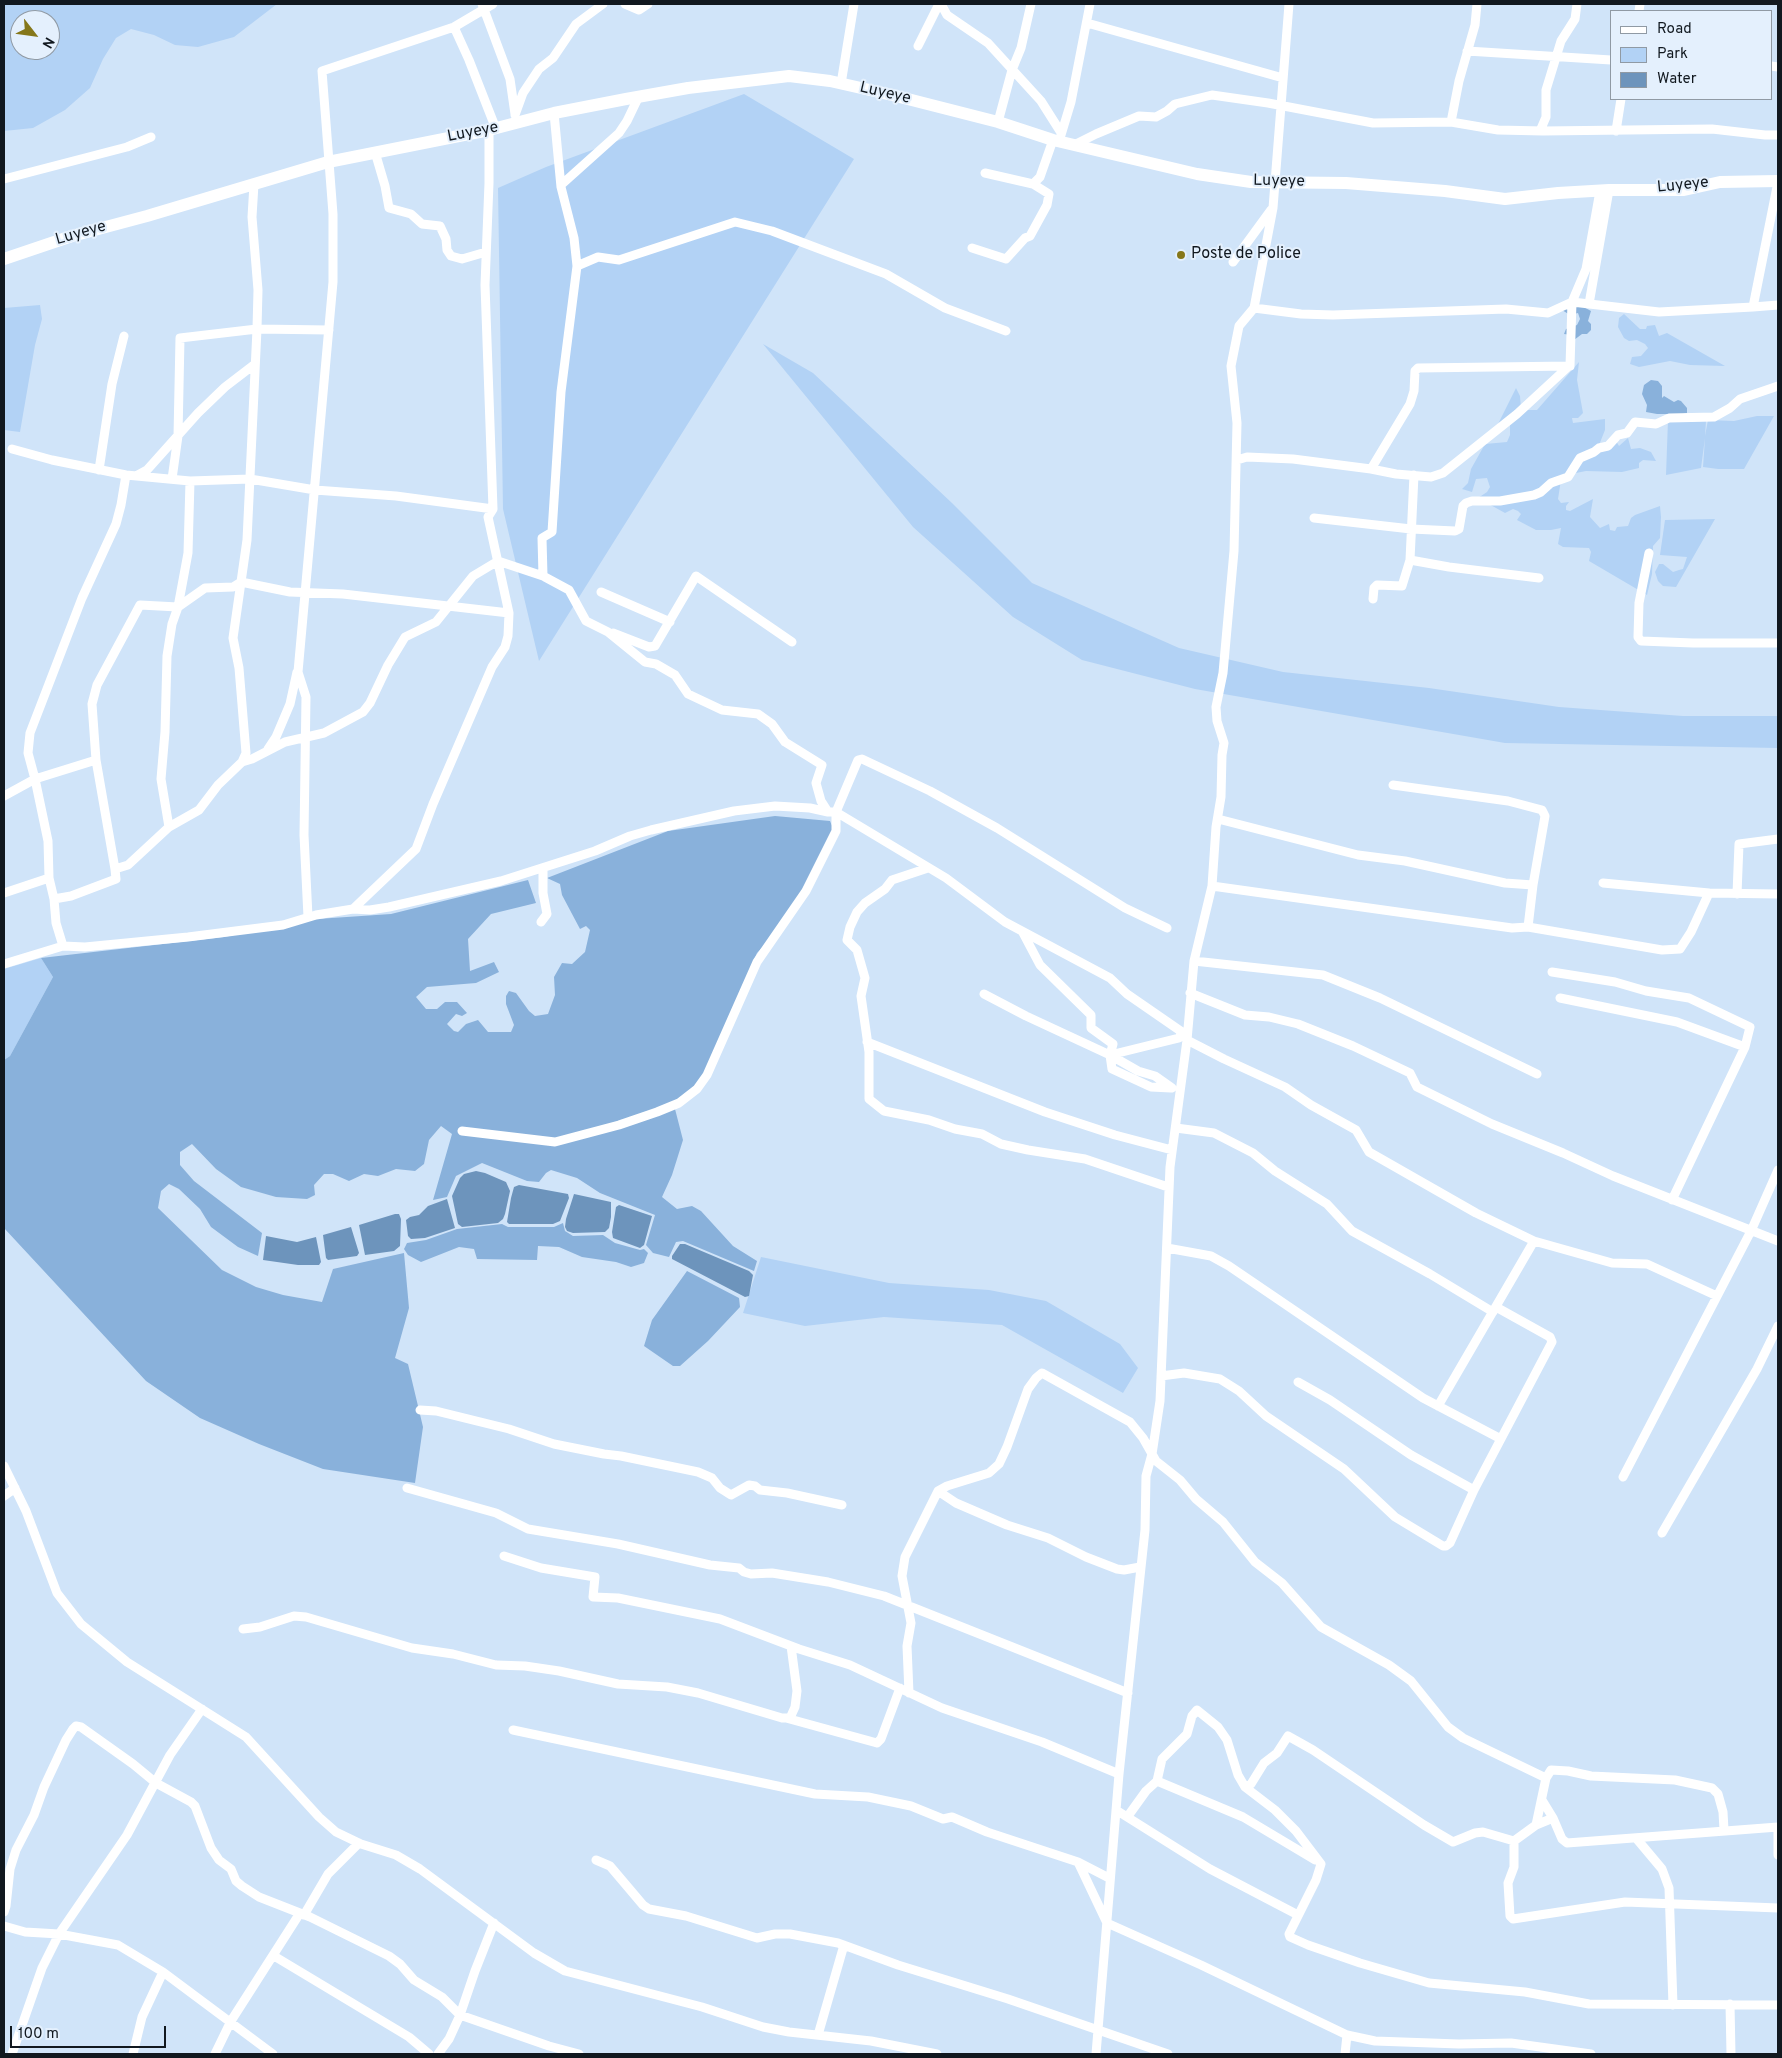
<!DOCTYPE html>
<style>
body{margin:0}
#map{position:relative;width:1782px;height:2058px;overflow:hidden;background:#d0e4f9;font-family:Overpass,sans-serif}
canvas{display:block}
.frame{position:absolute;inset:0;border:5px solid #11181f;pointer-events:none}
.legend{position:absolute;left:1610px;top:10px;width:162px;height:90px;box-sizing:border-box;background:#e4f0fd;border:1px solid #909aa4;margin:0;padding:6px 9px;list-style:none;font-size:15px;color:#11181f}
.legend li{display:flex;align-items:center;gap:10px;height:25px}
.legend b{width:25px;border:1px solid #909aa4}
.north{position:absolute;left:10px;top:10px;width:50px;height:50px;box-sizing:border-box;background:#e4f0fd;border:1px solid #909aa4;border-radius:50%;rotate:120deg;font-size:14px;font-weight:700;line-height:20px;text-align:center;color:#11181f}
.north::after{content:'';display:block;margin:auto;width:18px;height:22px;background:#85771a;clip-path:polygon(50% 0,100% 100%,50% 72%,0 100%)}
.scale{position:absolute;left:10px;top:2026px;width:156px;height:22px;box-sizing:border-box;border:2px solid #11181f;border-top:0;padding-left:6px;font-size:15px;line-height:18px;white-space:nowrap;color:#11181f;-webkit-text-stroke:4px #e4f0fd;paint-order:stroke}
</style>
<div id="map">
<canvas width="1782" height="2058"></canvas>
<div class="frame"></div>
<ul class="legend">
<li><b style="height:6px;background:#fff"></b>Road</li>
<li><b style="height:14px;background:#b2d2f5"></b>Park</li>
<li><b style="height:14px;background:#6d94bc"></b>Water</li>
</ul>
<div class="north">N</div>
<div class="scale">100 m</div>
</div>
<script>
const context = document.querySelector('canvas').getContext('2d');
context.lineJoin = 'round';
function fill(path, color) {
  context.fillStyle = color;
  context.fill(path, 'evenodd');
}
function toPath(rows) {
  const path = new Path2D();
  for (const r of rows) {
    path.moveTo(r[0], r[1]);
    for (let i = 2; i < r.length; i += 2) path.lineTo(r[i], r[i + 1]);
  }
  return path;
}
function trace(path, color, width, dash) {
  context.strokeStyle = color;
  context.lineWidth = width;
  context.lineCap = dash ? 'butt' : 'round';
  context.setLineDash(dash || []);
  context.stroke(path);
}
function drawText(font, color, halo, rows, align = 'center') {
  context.font = font + ' Overpass,sans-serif';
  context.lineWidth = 4;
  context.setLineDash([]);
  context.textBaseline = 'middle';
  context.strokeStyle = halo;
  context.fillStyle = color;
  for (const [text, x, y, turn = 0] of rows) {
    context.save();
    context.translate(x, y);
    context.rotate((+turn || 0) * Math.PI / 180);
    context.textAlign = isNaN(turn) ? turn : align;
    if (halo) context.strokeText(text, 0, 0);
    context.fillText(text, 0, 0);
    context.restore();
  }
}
fill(toPath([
 [4,4,277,4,234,37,198,47,175,45,154,35,131,29,116,38,103,59,90,88,65,110,33,128,4,131],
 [20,20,50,20,50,50,20,50],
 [744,94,854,159,539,661,503,509,498,188,546,167],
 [40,305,42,319,35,345,20,432,4,430,4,308],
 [1624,314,1640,329,1646,329,1647,326,1655,325,1659,336,1667,333,1725,366,1690,365,1670,361,1639,367,1630,364,1632,357,1641,356,1648,348,1645,344,1637,340,1629,341,1624,338,1618,327,1619,318],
 [763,344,813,373,952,503,1032,583,1179,648,1283,672,1429,688,1559,707,1683,716,1778,716,1778,748,1505,743,1195,689,1082,660,1013,617,913,527],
 [1579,362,1577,380,1583,413,1578,418,1572,418,1573,423,1605,419,1605,430,1599,445,1616,441,1619,446,1628,438,1631,449,1640,448,1651,452,1656,461,1643,460,1639,463,1639,468,1622,472,1586,471,1571,474,1561,480,1558,499,1561,503,1569,502,1566,506,1566,510,1570,511,1593,499,1590,517,1600,528,1609,524,1610,530,1615,531,1617,527,1628,526,1631,518,1635,515,1660,506,1661,517,1660,538,1653,546,1652,574,1647,595,1589,561,1591,552,1589,548,1563,547,1558,544,1561,528,1551,530,1536,530,1517,520,1521,514,1518,511,1513,509,1505,513,1478,498,1487,492,1490,487,1487,478,1476,479,1472,492,1462,489,1468,483,1471,469,1485,444,1507,442,1510,435,1510,424,1498,424,1516,388,1520,396,1521,410,1537,410],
 [1757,416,1774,416,1744,469,1718,469,1703,467,1705,438,1701,468,1666,475,1668,420,1706,421,1705,436,1708,420,1734,421],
 [1715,519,1676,587,1663,586,1658,581,1655,572,1659,564,1663,564,1673,572,1679,570,1683,569,1687,557,1660,555,1665,520],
 [41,958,53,977,10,1056,4,1060,4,969],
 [761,1257,889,1283,989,1290,1046,1301,1120,1344,1138,1368,1123,1393,1002,1325,884,1317,805,1326,743,1313]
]), '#b2d2f5');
fill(toPath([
 [1580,305,1591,311,1588,321,1591,324,1591,330,1587,334,1582,334,1574,340,1572,335,1564,334,1566,329,1577,325,1580,319,1578,313,1570,315,1562,310],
 [1651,380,1658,381,1662,386,1662,398,1664,396,1674,402,1678,400,1681,401,1687,408,1687,413,1683,414,1657,414,1646,412,1647,405,1642,394,1644,385],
 [775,816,830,821,835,833,780,928,757,953,704,1074,695,1086,677,1101,675,1109,683,1140,672,1175,662,1197,677,1209,692,1206,701,1211,733,1246,757,1261,754,1271,683,1241,676,1242,669,1257,653,1253,646,1245,655,1215,600,1193,577,1178,551,1170,546,1173,539,1182,527,1181,482,1163,456,1176,447,1197,433,1200,452,1134,441,1126,429,1140,424,1164,415,1171,396,1169,378,1176,364,1174,349,1181,333,1174,324,1174,314,1185,315,1195,307,1199,276,1197,241,1187,216,1169,192,1144,180,1152,180,1165,194,1181,262,1233,258,1256,238,1247,211,1227,200,1209,179,1189,169,1184,161,1191,158,1208,222,1270,256,1287,283,1295,322,1302,333,1269,404,1253,409,1308,395,1358,408,1364,423,1427,415,1483,323,1469,259,1444,200,1418,146,1381,4,1228,4,1060,10,1056,53,977,41,958,224,937,317,919,391,914,528,880,536,903,491,914,468,939,470,971,494,962,499,972,476,983,427,987,416,997,426,1009,437,1009,445,1002,457,1002,467,1013,462,1016,456,1014,447,1024,454,1031,458,1032,466,1024,478,1020,488,1032,511,1032,514,1025,506,1004,506,996,509,991,516,993,529,1011,535,1016,548,1014,555,995,554,977,562,963,572,964,585,952,590,930,586,926,580,929,562,895,560,884,547,878,668,831],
 [563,1223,565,1231,573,1236,603,1235,615,1243,640,1250,644,1249,648,1253,644,1263,631,1267,616,1262,582,1257,559,1247,538,1246,537,1260,477,1259,474,1249,459,1247,421,1262,408,1255,404,1249,407,1243,426,1240,457,1229,502,1224,508,1227,554,1227],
 [687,1271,739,1298,740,1307,708,1341,680,1366,673,1366,644,1346,652,1320]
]), '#89b1db');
fill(toPath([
 [476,1171,485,1173,506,1182,510,1191,505,1214,503,1219,498,1223,462,1227,458,1224,452,1196,460,1178,464,1174],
 [519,1185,568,1194,569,1198,560,1221,553,1224,509,1224,507,1222,511,1198,514,1187],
 [574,1194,611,1202,611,1217,609,1228,605,1232,573,1233,567,1231,565,1227,566,1219],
 [447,1199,455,1228,425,1238,411,1239,408,1236,406,1220,410,1217,419,1215,428,1206],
 [619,1205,652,1216,644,1245,640,1248,613,1238,612,1232,616,1207],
 [395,1214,399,1214,401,1219,400,1246,394,1251,365,1255,359,1225],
 [351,1227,359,1253,357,1256,328,1260,326,1258,323,1235],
 [266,1236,297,1242,316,1237,321,1262,319,1265,298,1265,263,1260],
 [680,1244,685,1244,749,1271,753,1275,749,1296,745,1297,672,1259,672,1256]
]), '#6d94bc');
trace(toPath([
 [482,4,510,79,515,114],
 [625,4,639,10,648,4],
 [941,4,947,15,988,43,1041,101,1060,131],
 [1639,11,1640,4],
 [1087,23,1283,78],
 [454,27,469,60,496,129],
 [918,46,939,4],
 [1467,51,1611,60],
 [1771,66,1778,67],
 [841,84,854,4],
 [515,115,523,93,539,69,553,58,576,24,603,4],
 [998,122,1012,70,1021,48,1031,4],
 [1451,122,1459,81,1475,25,1477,4],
 [1540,131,1546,117,1546,90,1561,41,1575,19,1577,4],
 [1616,131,1621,99],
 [1061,135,1071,102,1090,4],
 [1074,145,1096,134,1139,116,1156,117,1167,111,1175,104,1212,95,1268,103,1373,123,1451,122,1498,130,1543,131,1712,129,1765,135,1778,135],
 [375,152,385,186,389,208,411,214,422,224,440,226,446,239,447,250,451,256,462,259,486,252],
 [985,173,1033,184,1040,177,1053,140],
 [4,179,127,147,151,137],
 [561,185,619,133,627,121,639,96],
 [972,248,1006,259,1025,238,1030,236,1047,205,1049,194,1033,184],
 [1233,262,1271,210],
 [577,266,598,257,619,260,735,222,772,231,886,274,945,308,1006,331],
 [1589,304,1609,190],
 [1753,307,1778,305],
 [1254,308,1301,314,1333,315,1506,309,1548,313,1572,302,1659,312,1753,307,1778,182],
 [12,449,52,460,126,475,190,481,250,479,315,490,396,496,493,509],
 [1237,460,1247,457,1293,459,1371,469,1410,404,1414,391,1415,371,1418,368,1570,366,1572,302,1586,269,1600,191],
 [1371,469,1396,474,1431,477,1443,473,1517,414,1569,366],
 [99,470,112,384,124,336],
 [136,476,147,470,198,413,225,387,255,364],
 [172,479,178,436,180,338,257,329,329,330],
 [1314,518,1411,529,1455,531,1459,529,1463,506,1466,503,1472,501,1500,501,1534,495,1541,492,1551,483,1568,477,1580,458,1594,452,1599,448,1608,446,1618,435,1627,433,1635,422,1656,424,1669,418,1714,417,1730,408,1740,399,1778,386],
 [1649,553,1639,603,1638,637,1641,641,1693,643,1778,643],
 [1410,560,1449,567,1539,578],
 [543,576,542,538,552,532,561,392,577,266,574,238,561,187,554,113],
 [601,592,670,622],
 [1373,599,1374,588,1377,585,1402,586,1410,560,1414,475],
 [613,633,649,647,655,646,696,576,792,642],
 [268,749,276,737,290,704,297,672],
 [96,760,115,869],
 [242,762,246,753,239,668,233,638,247,540,257,329,258,290,252,217,254,184],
 [1393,785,1508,801,1542,810,1545,816,1533,885],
 [4,796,35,779,96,760,92,704,97,685,140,605,178,607,205,588,233,587,241,582,290,592,343,594,509,613],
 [1218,819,1358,855,1405,861,1505,883,1533,885,1528,927],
 [169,827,161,779,165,732,167,656,172,624,178,607,188,553,190,481],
 [928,868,892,880,885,889,865,903,857,912,850,927,847,940,857,950,865,978,861,996,869,1052,869,1099,884,1111,929,1120,955,1129,982,1134,1001,1144,1028,1150,1085,1159,1168,1187],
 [49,878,54,899],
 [1603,883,1709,893],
 [1212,886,1512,928,1528,927,1662,950,1680,949,1691,932,1709,893,1778,894],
 [4,893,49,878,48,841,35,779,28,753,30,733,82,598,116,524,121,505,126,475],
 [1737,894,1739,844,1778,839],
 [353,909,416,849,433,804,492,667,505,647,508,636,509,613,488,517,493,509,485,285,489,183,489,130],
 [308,917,304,835,306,697,298,672,333,282,333,214,322,71,454,27,493,4],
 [541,922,547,914,543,893,543,868],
 [1167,928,1125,908,997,828,930,791,862,759,858,760,836,812,946,878,1005,922,1110,978,1127,994,1182,1032,1187,1040,1224,1059,1285,1087,1311,1105,1356,1130,1369,1152,1476,1213,1534,1241,1612,1263,1647,1264,1717,1296],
 [1022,931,1040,965,1091,1015,1091,1028,1113,1044,1110,1055,1138,1071,1155,1076,1172,1088],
 [63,946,56,923,54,899,71,896,116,879,115,869,128,865,169,827,199,810,218,785,242,762,252,759,285,742,324,733,363,712,370,703,388,665,405,637,436,622,473,576,498,561,543,576,569,590,586,621,608,632,645,662,656,664,675,675,688,694,722,710,758,714,772,724,785,742,822,765,816,783,821,801,828,812,836,812,836,831,806,891,757,962,707,1075,697,1089,679,1103,657,1112,619,1125,555,1142,462,1131],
 [1194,961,1323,975,1380,998,1537,1074],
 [4,964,63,946,85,947,188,937,283,925,316,915,353,909,370,910,389,907,501,881,595,851,630,836,651,830,734,811,775,806,810,808,828,812],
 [1552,972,1615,982,1646,991,1689,998,1750,1027,1745,1047,1672,1200],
 [1190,993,1245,1015,1269,1017,1298,1024,1353,1046,1410,1073,1417,1087,1492,1124,1563,1153,1613,1176,1778,1241],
 [984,994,1026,1016,1110,1055,1112,1069,1151,1087,1171,1088],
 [1560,998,1677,1022,1745,1047],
 [867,1042,1045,1112,1115,1135,1172,1150],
 [1110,1055,1179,1038,1182,1032],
 [1176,1128,1214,1133,1253,1153,1275,1171,1327,1204,1352,1231,1430,1274,1493,1312],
 [1167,1248,1211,1256,1229,1266,1423,1398,1501,1439],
 [1161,1376,1184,1373,1220,1379,1239,1391,1266,1416,1344,1469,1395,1517,1443,1546,1446,1546,1450,1543,1474,1490,1552,1342,1550,1337,1496,1307],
 [1298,1382,1330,1400,1411,1455,1474,1490],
 [1438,1406,1534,1241],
 [420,1410,436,1411,509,1429,554,1444,604,1454,621,1456,698,1472,712,1478,720,1488,731,1495,749,1485,755,1486,760,1490,787,1493,842,1505],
 [4,1466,26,1511,57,1593,81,1624,127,1662,246,1737,319,1817,336,1832,361,1844,396,1855,420,1869,534,1953,565,1971,702,2007,763,2027,789,2032,871,2041,937,2054],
 [1623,1477,1751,1231,1778,1170],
 [407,1488,496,1513,528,1529,618,1544,710,1565,739,1568,744,1572,751,1574,772,1573,828,1582,884,1596,1128,1693],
 [938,1491,956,1503,1007,1525,1048,1538,1086,1557,1117,1569,1124,1570,1140,1567],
 [4,1496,15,1488],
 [1662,1533,1757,1369,1778,1326],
 [504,1556,541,1568,595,1577,593,1597,618,1598,720,1619,799,1649,850,1665,942,1708,1042,1742,1119,1774],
 [243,1629,260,1627,294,1616,306,1617,412,1648,453,1654,496,1665,525,1666,559,1671,618,1684,667,1687,698,1693,782,1718,790,1718,795,1707,797,1691,791,1646],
 [909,1693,907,1646,911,1623,902,1576,905,1557,938,1491,947,1486,989,1473,999,1464,1007,1447,1028,1389,1036,1378,1042,1373,1130,1422,1143,1438,1156,1461,1180,1480,1196,1499,1223,1522,1255,1562,1282,1583,1321,1627,1389,1665,1411,1681,1448,1727,1463,1738,1546,1778],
 [786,1718,877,1743,881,1739,900,1688],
 [513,1730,815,1794,868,1797,911,1806,943,1819,952,1817,987,1832,1078,1862,1109,1878],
 [1157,1781,1243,1817,1315,1860],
 [1245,1787,1251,1784,1264,1763,1277,1753,1288,1736,1313,1750,1424,1825,1453,1842,1475,1833,1483,1832,1514,1841],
 [1542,1800,1553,1818,1562,1839,1567,1843,1778,1827],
 [1116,1810,1210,1869,1298,1915],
 [1128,1816,1146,1791,1157,1781,1162,1759,1187,1734,1192,1716,1197,1710,1218,1727,1227,1740,1238,1775,1245,1787,1275,1810,1296,1831,1321,1864,1316,1880,1289,1934,1290,1937,1308,1945,1360,1963,1429,1983,1525,1992,1589,2004,1778,2005],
 [1553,1818,1536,1825,1514,1841,1514,1867,1508,1883,1510,1916,1513,1919,1625,1902,1778,1908],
 [1536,1825,1546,1778,1551,1770,1568,1771,1591,1776,1675,1780,1712,1788,1718,1794,1723,1812,1724,1830],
 [1778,1827,1778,1855],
 [1636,1838,1662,1869,1669,1888,1673,2005],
 [596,1860,610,1866,643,1905,649,1909,686,1916,757,1938,775,1934,790,1934,838,1943,898,1965,1008,1999,1168,2054],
 [1078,1862,1107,1923,1201,1965,1347,2035,1375,2041,1459,2044,1511,2043,1591,2054],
 [4,1912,6,1906,10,1869,16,1850,34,1815,44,1787,66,1740,73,1729,76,1726,81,1727,133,1764,156,1783,191,1802,195,1806,211,1848,219,1860,231,1869,236,1881,242,1886,259,1897,310,1917,389,1956,400,1964,414,1980,442,1997,460,2015,549,2046,579,2054],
 [304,1915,328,1874,359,1843],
 [4,1926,25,1932,59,1934,118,1945,163,1972,273,2054],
 [274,1956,409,2037,429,2054],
 [1730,2004,1731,2054],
 [818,2035,844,1945],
 [12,2054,42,1968,59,1934,127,1835,170,1755,202,1709],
 [133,2054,142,2017,163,1972],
 [215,2054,231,2021,300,1913],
 [438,2054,449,2039,460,2015,475,1971,494,1923],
 [1096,2054,1119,1774,1145,1530,1146,1476,1152,1454,1160,1401,1170,1167,1187,1040,1194,961,1212,886,1216,827,1221,797,1222,755,1224,743,1217,721,1216,707,1223,673,1234,551,1237,423,1231,366,1239,326,1254,308,1273,208,1289,4],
 [1345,2054,1347,2035]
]), '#fff', 9);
trace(toPath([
 [4,259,72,236,147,216,328,162,489,130,554,113,626,99,688,88,789,76,830,81,892,95,998,122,1053,140,1197,174,1251,182,1346,183,1445,191,1505,199,1558,193,1609,190,1684,190,1720,182,1778,181]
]), '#fff', 12);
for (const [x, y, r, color] of [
 [1181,255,5,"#85771a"]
]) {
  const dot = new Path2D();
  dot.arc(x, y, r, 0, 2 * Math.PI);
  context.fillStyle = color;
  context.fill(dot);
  trace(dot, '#e4f0fd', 2);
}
drawText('16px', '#11181f', '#e4f0fd', [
 ["Luyeye",885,94,13],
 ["Luyeye",473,133,-11],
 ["Luyeye",1279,182,1],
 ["Luyeye",1683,186,-6],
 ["Luyeye",81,234,-16]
]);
drawText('16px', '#11181f', '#e4f0fd', [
 ["Poste de Police",1191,255]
], 'left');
</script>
